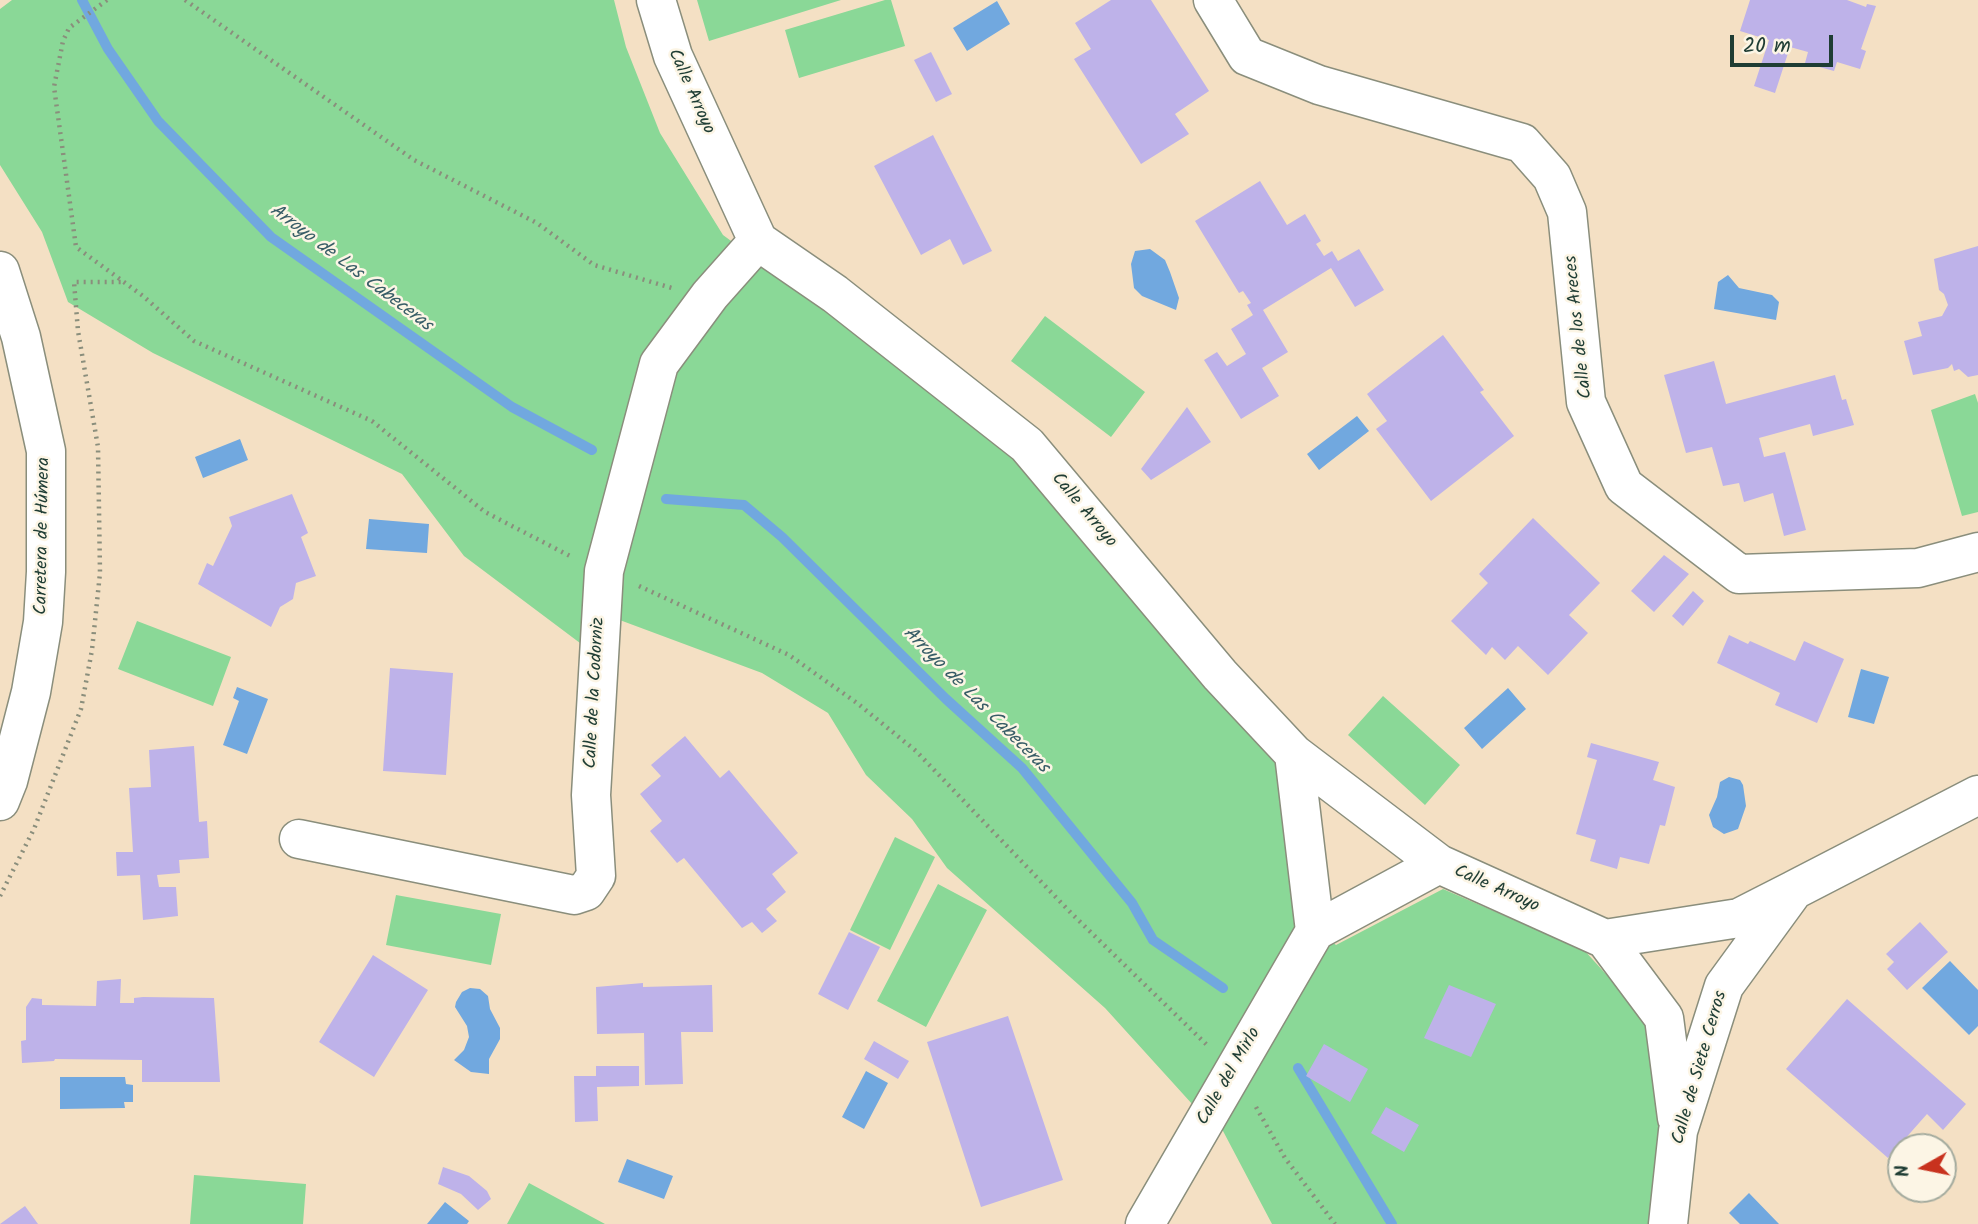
<!DOCTYPE html>
<meta charset="utf-8">
<style>
body{margin:0}
#map{position:relative;width:1978px;height:1224px;overflow:hidden;background:#f4e0c4;font-family:Kalam,sans-serif}
canvas{display:block}
.north{position:absolute;left:1887px;top:1133px;width:70px;height:70px;box-sizing:border-box;background:#fcf5e5;border:2px solid #a4ab9e;border-radius:50%;rotate:261deg;font-size:19px;font-weight:700;line-height:28px;text-align:center;color:#1f3d34}
.north::after{content:'';display:block;margin:auto;width:24px;height:32px;background:#c8321e;clip-path:polygon(50% 0,100% 100%,50% 72%,0 100%)}
.scale{position:absolute;left:1730px;top:35px;width:103px;height:32px;box-sizing:border-box;border:4px solid #1f3d34;border-top:0;padding-left:9px;font-size:21px;line-height:24px;white-space:nowrap;color:#1f3d34;-webkit-text-stroke:5px #fcf5e5;paint-order:stroke}
</style>
<div id="map">
<canvas width="1978" height="1224"></canvas>
<div class="north">N</div>
<div class="scale">20 m</div>
</div>
<script>
const context = document.querySelector('canvas').getContext('2d');
context.lineJoin = 'round';
function fill(path, color) {
  context.fillStyle = color;
  context.fill(path, 'evenodd');
}
function toPath(rows) {
  const path = new Path2D();
  for (const r of rows) {
    path.moveTo(r[0], r[1]);
    for (let i = 2; i < r.length; i += 2) path.lineTo(r[i], r[i + 1]);
  }
  return path;
}
function trace(path, color, width, dash) {
  context.strokeStyle = color;
  context.lineWidth = width;
  context.lineCap = dash ? 'butt' : 'round';
  context.setLineDash(dash || []);
  context.stroke(path);
}
function drawText(font, color, halo, rows, align = 'center') {
  context.font = font + ' Kalam,sans-serif';
  context.lineWidth = 5;
  context.setLineDash([]);
  context.textBaseline = 'middle';
  context.strokeStyle = halo;
  context.fillStyle = color;
  for (const [text, x, y, turn = 0] of rows) {
    context.save();
    context.translate(x, y);
    context.rotate((+turn || 0) * Math.PI / 180);
    context.textAlign = isNaN(turn) ? turn : align;
    if (halo) context.strokeText(text, 0, 0);
    context.fillText(text, 0, 0);
    context.restore();
  }
}
fill(toPath([
 [12,0,614,0,626,47,660,133,723,235,1022,456,1277,765,1301,918,1336,945,1443,889,1584,950,1654,1027,1667,1130,1656,1224,1272,1224,1223,1131,1193,1105,1105,1008,947,868,912,819,866,775,828,713,762,673,617,619,584,646,464,556,402,474,153,353,68,302,42,232,0,165,0,9],
 [697,0,841,0,709,41],
 [885,0,891,0,905,46,799,78,785,30],
 [1045,316,1145,392,1111,437,1011,361],
 [1975,394,1978,403,1978,512,1962,516,1931,410],
 [137,621,231,657,213,706,118,669],
 [1383,696,1460,765,1425,805,1348,735],
 [895,837,935,857,890,950,850,930],
 [938,884,987,910,926,1027,877,1001],
 [396,895,501,914,491,965,386,945],
 [194,1175,306,1184,303,1224,190,1224],
 [529,1183,605,1224,507,1224]
]), '#8ad897');
fill(toPath([
 [997,1,1010,24,967,51,953,28],
 [1150,249,1165,260,1170,272,1179,298,1176,310,1142,296,1134,288,1131,264,1135,251],
 [1728,275,1739,288,1772,295,1779,302,1776,320,1714,309,1718,282],
 [1357,416,1369,431,1319,470,1307,454],
 [240,439,248,460,203,478,195,457],
 [369,519,429,524,427,553,366,549],
 [1861,669,1889,677,1874,724,1848,717],
 [237,687,268,699,247,754,223,745,239,701,233,698],
 [1508,688,1526,709,1482,749,1464,728],
 [1729,777,1740,780,1743,785,1746,806,1738,829,1724,834,1713,827,1709,815,1717,797,1720,782],
 [1950,961,1978,990,1978,1026,1969,1035,1922,988],
 [470,988,480,989,488,996,490,1009,500,1028,500,1039,489,1059,489,1074,471,1072,454,1060,464,1050,469,1037,467,1026,455,1007,456,1002,462,992],
 [866,1071,888,1083,864,1129,842,1117],
 [60,1077,125,1077,126,1084,133,1085,133,1102,124,1102,125,1108,60,1109],
 [627,1159,673,1176,664,1199,618,1182],
 [1749,1193,1779,1224,1740,1224,1729,1213],
 [445,1202,469,1221,467,1224,427,1224]
]), '#71a8df');
trace(toPath([
 [82,0,108,49,158,121,271,237,512,407,592,450],
 [666,499,744,505,782,537,946,699,1022,768,1132,903,1153,940,1223,988],
 [1298,1068,1392,1224]
]), '#71a8df', 10);
fill(toPath([
 [1111,0,1151,0,1209,91,1175,114,1189,134,1141,164,1074,59,1091,49,1075,23],
 [1750,0,1847,0,1866,7,1867,4,1876,6,1861,49,1866,51,1860,69,1837,62,1834,71,1805,63,1808,52,1790,47,1775,93,1754,86,1769,40,1740,31],
 [931,52,952,94,936,102,914,60],
 [933,135,992,251,963,265,950,239,921,255,874,166],
 [1260,181,1287,225,1305,214,1321,241,1316,244,1324,256,1332,251,1338,261,1359,249,1384,290,1355,307,1331,268,1263,310,1288,352,1262,368,1279,396,1241,419,1204,360,1217,352,1227,366,1246,354,1231,329,1253,315,1247,305,1251,303,1243,291,1239,293,1195,221],
 [1978,246,1978,375,1968,377,1959,369,1954,371,1952,364,1948,368,1913,375,1904,341,1922,336,1918,322,1942,316,1948,305,1944,294,1939,290,1934,259],
 [1443,335,1484,390,1480,392,1514,436,1431,501,1376,429,1387,421,1367,394],
 [1714,361,1726,404,1835,375,1842,400,1846,399,1854,425,1813,436,1810,424,1759,438,1764,457,1785,452,1806,530,1784,536,1773,493,1744,502,1739,483,1723,486,1712,447,1686,453,1664,375],
 [1187,407,1211,442,1151,480,1141,469],
 [292,494,308,533,301,537,316,576,296,583,293,599,280,607,271,627,198,584,207,563,213,566,232,526,229,517],
 [1533,518,1600,583,1569,615,1588,633,1548,675,1518,646,1505,660,1492,647,1486,655,1451,621,1488,583,1479,574],
 [1664,555,1689,574,1654,612,1631,591],
 [1693,591,1704,601,1683,626,1672,616],
 [1729,635,1748,644,1750,641,1795,661,1804,641,1844,659,1817,723,1775,705,1780,693,1717,663],
 [390,668,453,673,446,775,383,771],
 [685,736,720,778,729,770,798,853,772,874,786,892,766,909,777,921,762,933,752,922,742,928,684,858,677,863,650,831,662,821,640,794,661,776,651,765],
 [1591,743,1659,762,1653,780,1675,787,1665,826,1660,825,1649,864,1620,857,1617,869,1590,861,1596,840,1576,834,1597,760,1587,757],
 [194,746,199,822,207,821,209,858,179,860,180,873,157,875,159,887,176,887,178,916,143,920,140,875,117,876,116,852,133,852,129,788,151,787,149,750],
 [1920,922,1948,952,1907,990,1887,969,1894,962,1886,954],
 [849,932,880,947,848,1010,818,994],
 [373,955,428,990,374,1077,319,1042],
 [121,979,120,1003,134,1003,134,998,143,997,214,998,220,1082,142,1082,142,1060,55,1059,54,1061,22,1063,21,1041,26,1040,26,1007,32,998,42,999,42,1005,96,1006,97,981],
 [643,983,643,987,712,985,713,1032,681,1032,683,1084,645,1085,644,1033,597,1034,596,987],
 [1449,985,1496,1004,1471,1057,1424,1038],
 [1847,999,1966,1104,1943,1130,1927,1114,1888,1158,1786,1069],
 [1008,1016,1063,1180,981,1207,927,1042],
 [874,1041,909,1061,898,1079,864,1059],
 [1324,1044,1368,1069,1350,1102,1306,1076],
 [596,1066,639,1066,639,1086,597,1087,598,1121,575,1122,574,1076,596,1076],
 [1386,1107,1419,1125,1404,1152,1371,1133],
 [443,1167,469,1176,487,1191,491,1199,478,1210,461,1194,438,1184],
 [25,1206,38,1224,0,1224]
]), '#beb2e9');
const street = toPath([
 [656,0,673,56,758,241,835,294,1027,445,1220,675,1294,754,1439,864,1605,939,1739,918,1794,890],
 [1213,0,1247,56,1319,85,1522,143,1552,177,1567,212,1586,402,1624,486,1739,574,1918,568,1978,552],
 [1294,754,1315,931],
 [299,839,574,895,586,891,596,876,591,795,604,571,659,364,710,295,758,241],
 [1605,939,1664,1018,1677,1118],
 [1145,1224,1315,931,1439,864],
 [1668,1224,1678,1131,1724,986,1794,890,1978,795]
]);
const secondary = toPath([
 [0,271,21,337,46,451,46,572,43,622,31,692,8,781,0,801]
]);
trace(street, '#8a8e7c', 41);
trace(secondary, '#8a8e7c', 41);
trace(toPath([
 [107,0,69,28,63,41,54,87,76,247,143,296,194,341,372,421,485,512,570,556],
 [185,0,414,160,537,223,594,265,672,288],
 [639,586,789,655,857,703,916,751,1071,913,1208,1046],
 [0,896,34,829,81,709,92,650,100,573,98,447,78,331,74,282,121,282],
 [1256,1107,1285,1158,1335,1224]
]), '#8a8e7c', 4.5, [2, 5]);
trace(street, '#fff', 38);
trace(secondary, '#fff', 38);
drawText('18px', '#1f3d34', '#fcf5e5', [
 ["Calle Arroyo",690,92,66],
 ["Calle de los Areces",1580,327,-96],
 ["Calle Arroyo",1083,511,50],
 ["Carretera de Húmera",44,536,-89],
 ["Calle de la Codorniz",596,693,-87],
 ["Calle Arroyo",1496,890,24],
 ["Calle de Siete Cerros",1701,1068,-74],
 ["Calle del Mirlo",1230,1077,-60]
]);
drawText('italic 19px', '#385d67', '#fcf5e5', [
 ["Arroyo de Las Cabeceras",350,269,37],
 ["Arroyo de Las Cabeceras",975,701,45]
]);
</script>
